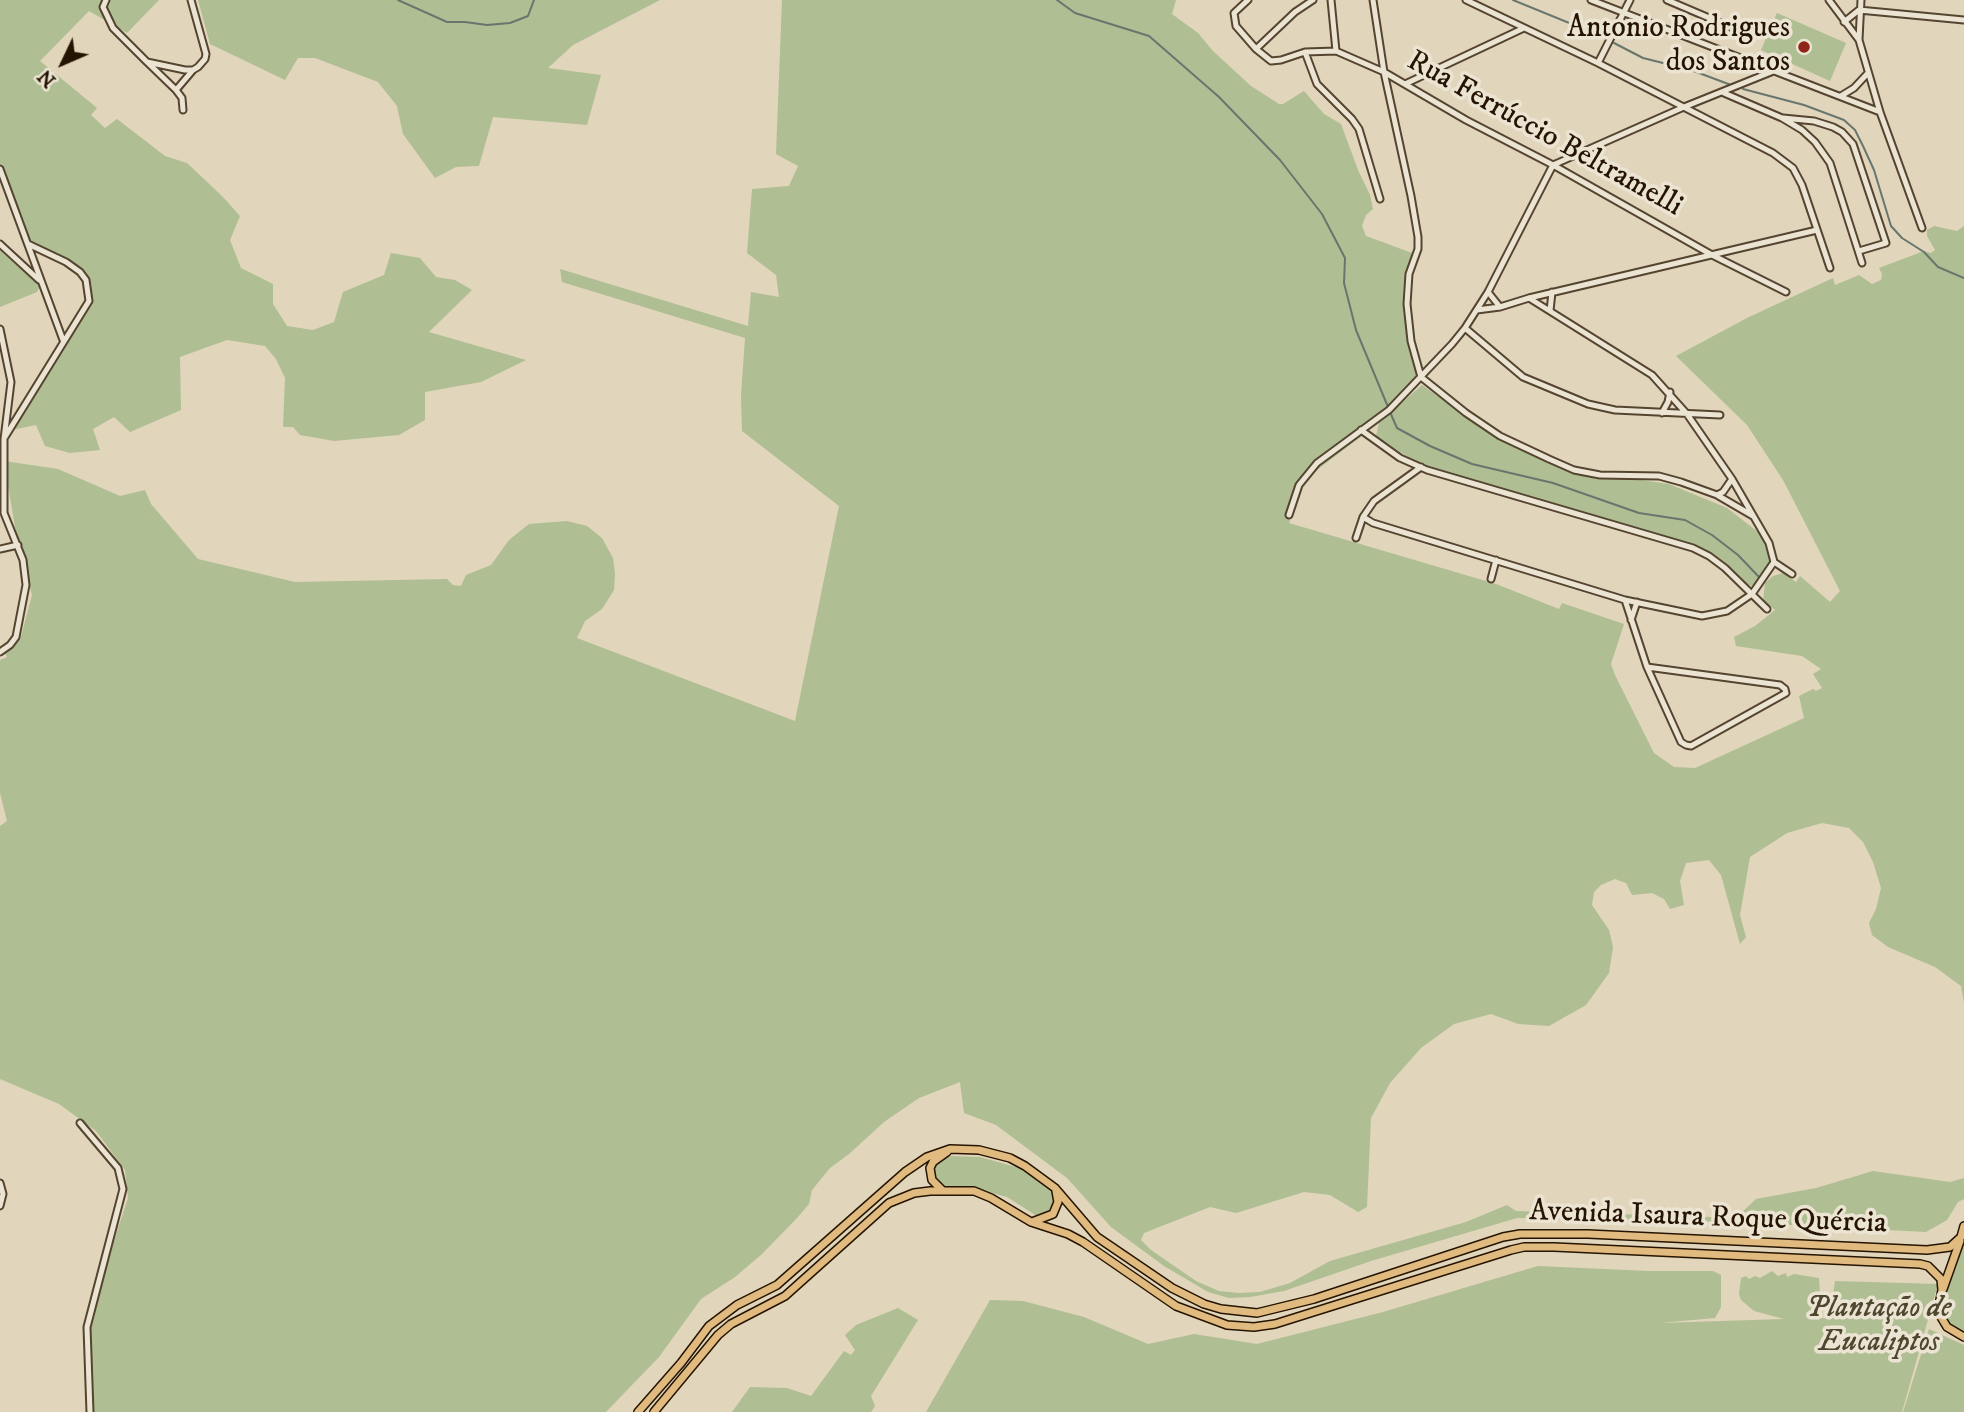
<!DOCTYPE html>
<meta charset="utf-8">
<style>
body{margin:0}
#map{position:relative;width:1964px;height:1412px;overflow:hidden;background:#e1d5bb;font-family:"IM FELL DW Pica",serif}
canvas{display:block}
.north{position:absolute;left:28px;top:28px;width:70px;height:70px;-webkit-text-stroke:5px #ece4d3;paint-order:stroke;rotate:226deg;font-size:19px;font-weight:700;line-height:28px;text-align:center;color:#251401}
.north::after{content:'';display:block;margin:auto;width:24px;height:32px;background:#251401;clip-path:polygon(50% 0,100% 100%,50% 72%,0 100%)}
</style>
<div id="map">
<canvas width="1964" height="1412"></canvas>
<div class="north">N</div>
</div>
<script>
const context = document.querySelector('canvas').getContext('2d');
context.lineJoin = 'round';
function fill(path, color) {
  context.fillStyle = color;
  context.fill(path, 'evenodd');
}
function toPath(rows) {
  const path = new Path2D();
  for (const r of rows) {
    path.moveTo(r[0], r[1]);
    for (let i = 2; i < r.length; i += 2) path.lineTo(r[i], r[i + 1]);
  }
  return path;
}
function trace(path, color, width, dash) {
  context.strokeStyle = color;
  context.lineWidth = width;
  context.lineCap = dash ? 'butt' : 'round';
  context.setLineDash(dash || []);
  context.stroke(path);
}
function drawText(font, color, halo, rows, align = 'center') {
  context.font = font + ' "IM FELL DW Pica",serif';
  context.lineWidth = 7;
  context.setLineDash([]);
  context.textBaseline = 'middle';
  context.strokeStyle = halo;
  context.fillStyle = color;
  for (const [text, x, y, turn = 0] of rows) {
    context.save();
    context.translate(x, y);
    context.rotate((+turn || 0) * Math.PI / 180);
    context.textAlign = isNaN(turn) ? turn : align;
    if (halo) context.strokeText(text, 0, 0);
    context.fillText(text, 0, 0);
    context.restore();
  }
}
fill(toPath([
 [0,0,159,0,127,33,89,11,40,61,97,108,91,115,105,128,117,119,165,156,187,163,222,196,240,216,230,240,241,268,273,284,273,304,287,326,313,330,334,322,343,292,384,275,391,253,420,258,436,277,455,280,472,290,429,332,526,360,481,382,425,392,425,420,399,435,334,441,300,435,293,427,283,427,285,378,276,359,265,346,227,340,180,357,181,410,130,432,114,417,93,429,100,450,70,453,45,446,36,425,12,430,89,301,86,280,66,262,28,244,0,171],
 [198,0,660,0,573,45,548,68,601,75,587,125,493,117,479,166,456,167,435,178,403,134,397,106,378,82,315,58,298,58,285,80,210,44],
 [782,0,1176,0,1172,14,1198,33,1213,51,1251,86,1279,104,1283,104,1304,91,1324,114,1341,124,1358,170,1370,195,1373,209,1366,215,1362,226,1366,236,1412,253,1406,328,1420,383,1382,420,1422,385,1498,439,1562,467,1599,478,1626,478,1669,484,1727,508,1762,535,1770,563,1758,583,1752,586,1745,583,1710,553,1696,546,1435,469,1411,459,1376,436,1379,423,1317,470,1300,491,1289,523,1496,584,1559,609,1562,603,1624,624,1611,664,1615,675,1654,753,1674,767,1695,768,1804,718,1799,696,1813,689,1816,691,1822,688,1813,674,1821,669,1802,656,1736,646,1734,637,1755,626,1775,610,1763,600,1765,583,1773,576,1783,573,1796,582,1800,576,1830,602,1840,591,1783,480,1747,425,1676,356,1747,318,1833,278,1835,285,1859,275,1872,284,1881,280,1882,274,1879,268,1924,251,1931,253,1935,250,1927,236,1927,230,1934,226,1957,231,1964,226,1964,1003,1961,986,1935,967,1888,947,1872,935,1869,923,1876,909,1881,888,1873,862,1863,842,1849,828,1822,823,1787,833,1750,857,1740,915,1746,937,1740,944,1721,875,1709,860,1686,863,1680,881,1684,905,1670,909,1664,899,1652,893,1632,895,1626,883,1615,879,1601,885,1594,892,1592,905,1609,930,1613,947,1609,973,1586,1005,1549,1026,1518,1024,1491,1014,1454,1024,1421,1048,1390,1083,1371,1118,1367,1207,1358,1212,1330,1195,1304,1192,1236,1213,1210,1207,1144,1233,1141,1240,1151,1250,1196,1281,1219,1291,1239,1293,1260,1292,1290,1283,1330,1261,1466,1222,1507,1205,1516,1211,1712,1217,1739,1215,1756,1199,1816,1188,1873,1171,1950,1182,1964,1178,1964,1199,1958,1202,1947,1220,1926,1232,1731,1222,1517,1218,1371,1261,1284,1291,1250,1297,1229,1298,1208,1292,1164,1266,1111,1227,1067,1178,996,1125,964,1113,960,1082,919,1098,884,1122,849,1154,830,1168,812,1190,809,1204,797,1218,762,1254,735,1277,701,1299,659,1357,606,1412,94,1412,89,1333,105,1268,128,1198,125,1170,96,1131,59,1104,0,1079,0,826,7,821,0,793,0,660,7,657,5,653,21,637,32,595,18,545,4,461,58,469,120,496,145,490,151,504,198,559,295,582,447,579,453,585,461,586,466,575,491,565,509,540,529,524,567,521,587,526,602,538,613,558,615,574,614,590,602,609,585,621,577,638,795,721,839,506,742,431,741,396,745,338,562,282,560,269,748,326,751,292,779,297,776,275,747,253,752,189,789,186,798,166,776,154],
 [1777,13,1846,43,1830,81,1761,50],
 [0,248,26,266,42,282,37,292,0,307],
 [951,1156,980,1157,1023,1169,1052,1189,1056,1196,1054,1212,1040,1218,1007,1197,969,1187,947,1187,940,1185,933,1177,933,1168,941,1159],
 [1964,1238,1964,1334,1952,1329,1943,1317,1942,1305],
 [1538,1266,1648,1271,1713,1271,1721,1275,1721,1307,1715,1318,1659,1323,1784,1319,1754,1311,1741,1300,1739,1294,1741,1278,1746,1276,1749,1279,1755,1276,1760,1278,1772,1271,1778,1276,1786,1273,1787,1277,1794,1274,1819,1278,1821,1311,1815,1318,1830,1318,1835,1281,1938,1284,1902,1412,926,1412,990,1300,1023,1301,1084,1317,1148,1344,1194,1334,1257,1344,1383,1312],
 [898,1308,918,1320,871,1396,875,1406,871,1412,732,1412,750,1387,787,1388,811,1396,844,1351,851,1355,855,1350,845,1335,856,1325],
 [1929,1329,1964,1345,1964,1412,1903,1412]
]), '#afbe93');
trace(toPath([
 [398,0,447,22,465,22,487,25,510,23,528,16,534,0],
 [1057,0,1075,13,1149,36,1219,97,1280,160,1322,214,1345,258,1344,283,1356,330,1388,407],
 [1513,0,1606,38],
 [1614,43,1643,58,1691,70,1731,85],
 [1743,89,1804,105,1844,120,1855,130,1863,146,1874,170,1891,226,1902,238,1924,252,1938,267,1964,278],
 [1390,412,1397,428,1430,446,1472,464,1553,483,1639,513,1685,520,1712,535,1738,555,1759,577]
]), '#68766e', 2);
const minor = toPath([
 [106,0,103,7,113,28,147,62,185,70,193,70,198,67,205,59,206,54,191,0],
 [1248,0,1234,13,1236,26,1256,49,1271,61,1281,60,1305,52,1336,51,1384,72,1466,120,1553,165,1712,255,1786,292],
 [1331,0,1336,51],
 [1373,0,1384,72,1411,196,1418,237,1418,249,1409,274,1407,304,1411,341,1421,377,1466,413,1500,436,1549,459,1574,470,1600,475,1659,476,1681,482,1717,495,1753,516],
 [1466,0,1598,63,1773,153,1793,168,1802,185,1830,268],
 [1591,0,1880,112],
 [1667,0,1735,29],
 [1829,0,1859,40],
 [1861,0,1859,40,1880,112,1922,228],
 [1844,22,1859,10,1964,20],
 [1256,49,1295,12,1313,0],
 [1305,52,1317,84,1352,119,1359,129,1380,199],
 [147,62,176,90,193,70],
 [1598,63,1630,0],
 [1405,84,1524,28],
 [176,90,182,98,183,110],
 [1724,93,1782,118,1802,130,1815,142,1830,163,1862,263],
 [1841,96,1854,88,1868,73],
 [1783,118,1814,121,1833,127,1842,132,1853,144,1886,243,1859,251],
 [0,169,63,340],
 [0,244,39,280],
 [1488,292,1500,307],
 [1477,310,1500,307,1529,298,1817,230],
 [1550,311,1552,292],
 [1465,328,1523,377,1588,404,1615,410,1720,415],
 [0,329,11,382,4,439,4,513,23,560,26,585,16,637,10,645,0,652],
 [1662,413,1668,402,1670,392],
 [1361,430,1400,458,1427,470,1693,548,1709,556,1725,568,1767,609],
 [5,437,89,301,86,280,80,272,66,262,28,244],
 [1717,495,1723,492,1732,479],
 [1289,515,1299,485,1317,463,1389,410,1452,344,1465,328,1488,292,1553,165,1684,107,1771,72],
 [1363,517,1373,523,1625,600,1702,616,1727,611,1752,594,1774,562,1769,543,1732,479,1687,414,1652,375,1529,298],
 [1356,538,1363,517,1374,501,1421,467],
 [0,549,18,545],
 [1774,562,1792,574],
 [1491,579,1496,560],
 [1625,600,1647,667,1681,742,1686,745,1691,746,1786,693,1785,689,1780,685,1647,667],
 [1631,620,1637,602],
 [80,1123,118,1168,123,1189,87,1327,90,1412],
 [0,1183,3,1194,0,1206]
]);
const major = toPath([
 [942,1190,932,1180,930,1168,933,1162,947,1152],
 [1032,1222,1053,1214,1058,1202,1056,1191],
 [1943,1289,1960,1241],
 [638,1412,681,1363,709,1326,737,1305,777,1285,905,1172,927,1157,950,1149,979,1150,1010,1158,1025,1166,1055,1188,1097,1237,1172,1288,1204,1304,1221,1309,1257,1313,1314,1299,1503,1237,1520,1234,1588,1234,1927,1250,1950,1247,1961,1237,1964,1226],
 [654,1412,718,1335,731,1324,785,1296,889,1203,914,1193,930,1191,974,1191,991,1198,1031,1222,1068,1234,1083,1242,1176,1306,1227,1325,1254,1327,1275,1324,1511,1250,1524,1247,1554,1247,1920,1264,1928,1266,1941,1279,1942,1290,1939,1305,1941,1317,1947,1327,1964,1337]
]);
trace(minor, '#544430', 9);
trace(major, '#251401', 10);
trace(minor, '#ece4d3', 5);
trace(major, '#e0ba7e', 7);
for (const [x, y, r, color] of [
 [1804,47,7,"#8f2418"]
]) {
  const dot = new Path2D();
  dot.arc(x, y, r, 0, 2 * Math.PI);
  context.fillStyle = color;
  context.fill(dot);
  trace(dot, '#ece4d3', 2.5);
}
drawText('30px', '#251401', '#ece4d3', [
 ["Antonio Rodrigues",1790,30],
 ["dos Santos",1790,64]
], 'right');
drawText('30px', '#251401', '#ece4d3', [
 ["Rua Ferrúccio Beltramelli",1544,135,29],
 ["Avenida Isaura Roque Quércia",1708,1219,2]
]);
drawText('italic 30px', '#4e472d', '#ece4d3', [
 ["Plantação de",1879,1310],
 ["Eucaliptos",1879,1344]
]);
</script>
